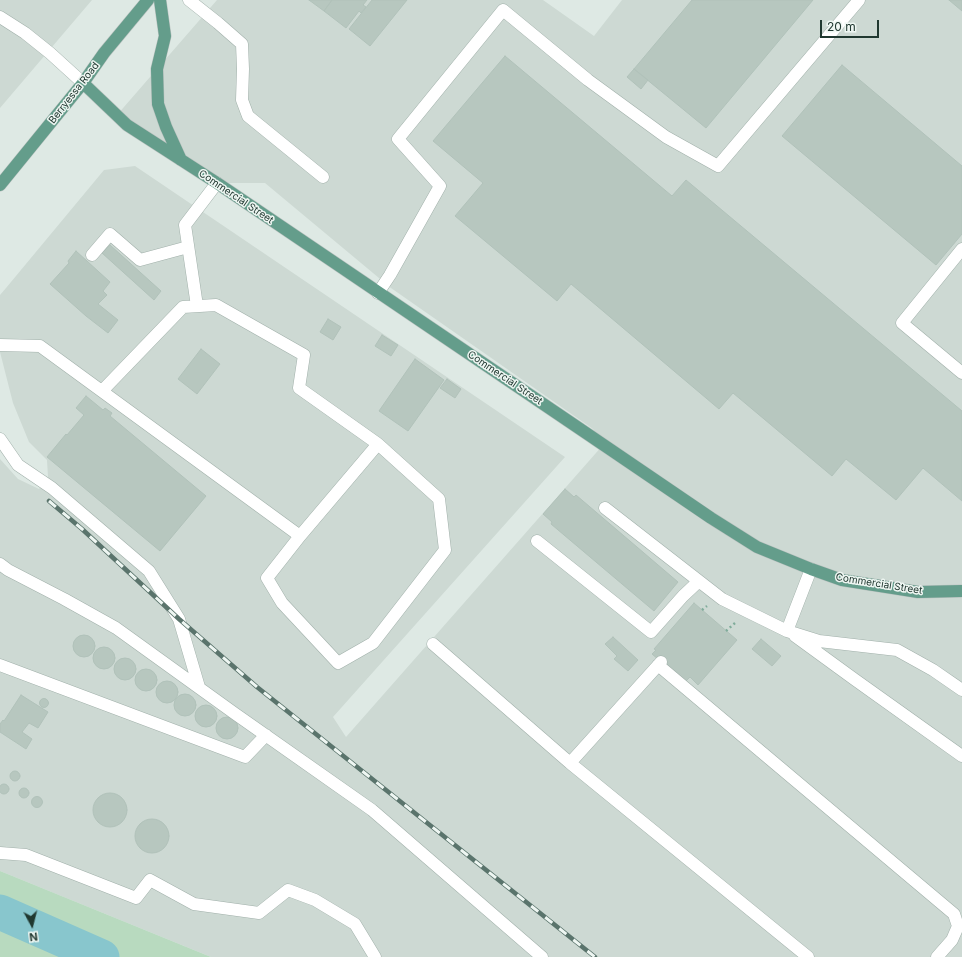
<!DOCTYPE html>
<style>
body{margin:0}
#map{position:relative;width:962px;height:957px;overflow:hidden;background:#dee9e4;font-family:Inter,sans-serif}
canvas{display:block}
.north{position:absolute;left:12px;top:905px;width:40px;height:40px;-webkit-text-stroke:3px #eef6f2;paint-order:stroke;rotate:173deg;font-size:11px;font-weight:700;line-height:16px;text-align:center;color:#203830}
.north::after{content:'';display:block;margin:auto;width:14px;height:18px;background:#203830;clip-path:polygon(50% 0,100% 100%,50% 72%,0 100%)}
.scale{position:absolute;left:820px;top:20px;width:59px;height:18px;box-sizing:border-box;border:2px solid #203830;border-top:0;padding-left:5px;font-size:12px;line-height:14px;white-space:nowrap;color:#203830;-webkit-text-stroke:3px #eef6f2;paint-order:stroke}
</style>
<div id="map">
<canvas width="962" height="957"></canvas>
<div class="north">N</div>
<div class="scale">20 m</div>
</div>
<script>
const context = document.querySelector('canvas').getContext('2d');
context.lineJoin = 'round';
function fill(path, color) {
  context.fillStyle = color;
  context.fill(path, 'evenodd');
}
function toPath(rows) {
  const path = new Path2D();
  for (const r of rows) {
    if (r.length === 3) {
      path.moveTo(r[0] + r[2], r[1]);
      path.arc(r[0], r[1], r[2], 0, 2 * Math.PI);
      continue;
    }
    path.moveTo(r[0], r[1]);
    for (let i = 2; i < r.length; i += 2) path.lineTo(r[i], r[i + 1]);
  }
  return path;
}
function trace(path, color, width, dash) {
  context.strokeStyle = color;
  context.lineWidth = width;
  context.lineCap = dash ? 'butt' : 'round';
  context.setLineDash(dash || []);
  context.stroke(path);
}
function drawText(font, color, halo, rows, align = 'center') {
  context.font = font + ' Inter,sans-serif';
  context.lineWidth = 3;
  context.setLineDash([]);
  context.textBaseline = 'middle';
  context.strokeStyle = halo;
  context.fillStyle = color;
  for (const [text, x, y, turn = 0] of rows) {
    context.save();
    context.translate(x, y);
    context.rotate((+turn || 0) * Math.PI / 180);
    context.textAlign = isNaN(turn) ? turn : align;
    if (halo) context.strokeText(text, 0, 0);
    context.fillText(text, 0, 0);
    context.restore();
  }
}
fill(toPath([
 [0,0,92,0,0,108],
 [217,0,543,0,594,36,622,0,962,0,962,957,211,957,0,871,0,459,18,479,39,489,48,477,47,460,29,442,13,403,0,352,0,295,6,288,104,170,135,166,565,457,333,717,346,737,603,445,593,429,391,288,265,183,217,183,117,115]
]), '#cdd9d3');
fill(toPath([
 [0,871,5,873,211,957,0,957]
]), '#b8dabf');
trace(toPath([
 [0,912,102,957]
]), '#88c6cd', 35);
const building = toPath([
 [309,0,332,0,324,11,309,0],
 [332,0,367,0,363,5,366,7,361,13,359,11,346,28,324,11,332,0],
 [372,0,407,0,370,46,349,29,372,0],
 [692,0,813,0,706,128,634,69,692,0],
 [949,0,962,0,962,11,949,0],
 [505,56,672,196,686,180,962,411,962,501,923,468,896,500,846,459,832,476,733,393,719,409,571,284,557,301,455,216,483,183,433,141,505,56],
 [842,65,962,166,962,234,936,265,782,136,842,65],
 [634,69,648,80,641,89,627,77,634,69],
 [110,245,161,291,154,300,102,253,110,245],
 [76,251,110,282,103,291,107,295,98,304,118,320,108,333,86,316,50,284,69,263,68,261,76,251],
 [328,319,341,327,333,340,320,332,328,319],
 [382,335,398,345,391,356,375,346,382,335],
 [201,349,220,364,197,394,178,379,201,349],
 [415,359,444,380,408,431,379,411,415,359],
 [447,379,461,389,455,398,440,388,447,379],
 [86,396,103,410,105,408,112,413,110,416,206,496,160,551,47,457,66,434,67,435,84,415,76,408,86,396],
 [565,489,574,497,576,495,678,582,654,611,551,524,552,522,543,514,565,489],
 [694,603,737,640,698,685,690,677,685,682,652,654,656,650,654,649,694,603],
 [84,646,11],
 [613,637,638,660,628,671,614,659,617,656,605,644,613,637],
 [761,639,781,656,772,666,752,649,761,639],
 [104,658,11],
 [125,669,11],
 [146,680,11],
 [167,692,11],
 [185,705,11],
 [21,695,48,712,38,728,29,723,22,732,32,739,26,749,0,732,0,724,3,720,4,721,21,695],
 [44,703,4.5],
 [206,716,11],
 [227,728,11],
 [15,776,5],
 [4,789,5],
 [24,793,5],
 [110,810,17],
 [37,802,5.5],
 [152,836,17]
]);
fill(building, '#b7c7bf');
trace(building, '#b1c2ba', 1);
const minor = toPath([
 [189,0,218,23,242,44,243,69,242,100,248,116,323,177],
 [0,17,25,33,50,53,83,83],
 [962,249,902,323,962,373],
 [92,255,110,234,140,260,188,247],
 [378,293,390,275,440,186,398,139,503,10,588,80,666,137,718,166,859,0],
 [197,306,185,225,217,183],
 [0,345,40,346,300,536],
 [102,391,183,307,216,305,304,355,299,388,378,444,300,536,267,578,282,603,338,663,373,643,445,550,439,499,378,444],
 [0,439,18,465,52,488,149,571,179,619,199,687],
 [605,508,722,599,787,631,819,641,897,650,933,670,962,690],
 [537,541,651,632,683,596,699,581],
 [0,564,8,570,64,599,116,628,234,713,372,810,542,957],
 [787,631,811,569],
 [795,636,854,679,962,756],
 [433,644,570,763,808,957],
 [0,665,245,757,266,735],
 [658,665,954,914,958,926,952,940,937,957],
 [570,763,661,662],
 [0,853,26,855,136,898,150,880,194,904,259,913,288,890,315,900,355,924,375,957]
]);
const major = toPath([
 [160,0,165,36,157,69,158,104,166,127,181,160],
 [83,83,127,125,217,183,589,435,711,518,757,547,811,569,842,580,918,592,962,591],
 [0,185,83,83,104,53,148,0]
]);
trace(minor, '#a1b0aa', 13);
trace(major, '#bcc3c1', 13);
trace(toPath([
 [702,610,707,606],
 [726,631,735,623]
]), '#80ac9b', 2.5, [2, 3]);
trace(minor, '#fff', 12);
trace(major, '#649d8b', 12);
const rail = toPath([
 [49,501,82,529,179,619,257,687,595,957]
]);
trace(rail, '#5a746c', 4.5);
trace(rail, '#eef6f2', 3, [9]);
drawText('10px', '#203830', '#eef6f2', [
 ["Berryessa Road",74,93,-52],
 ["Commercial Street",236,197,34],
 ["Commercial Street",505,378,34],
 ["Commercial Street",879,584,9]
]);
</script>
